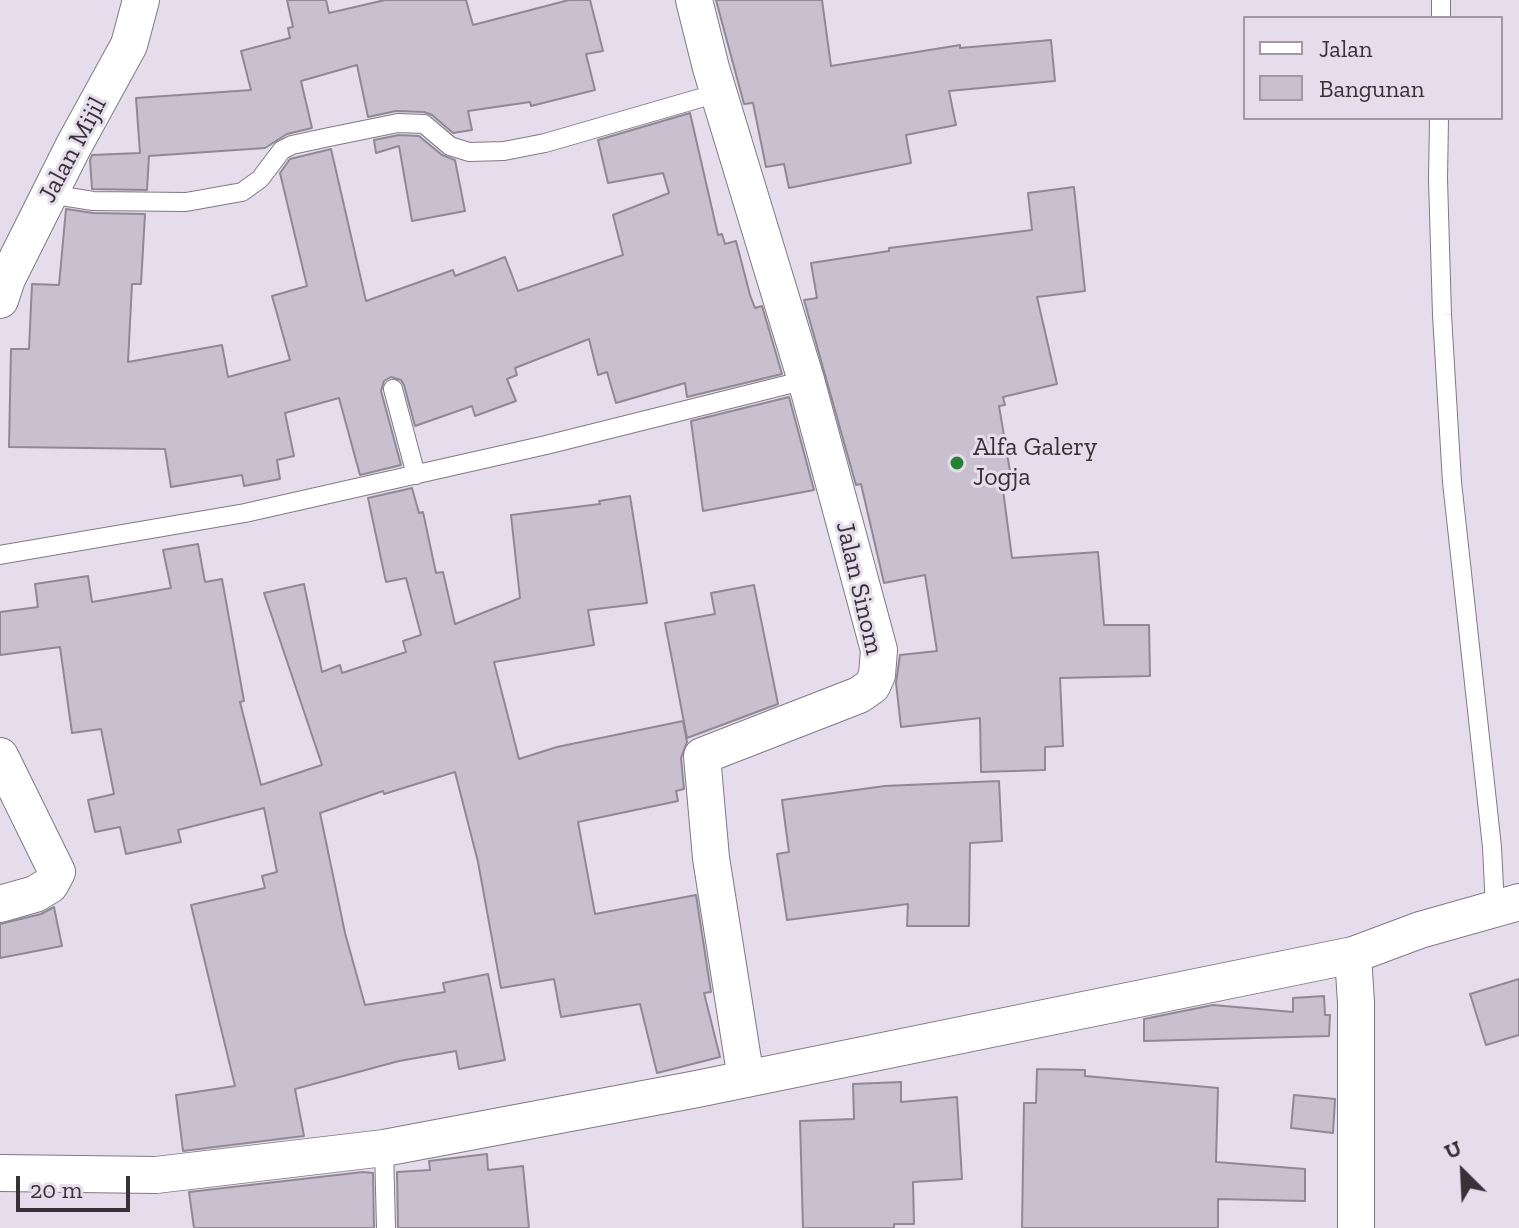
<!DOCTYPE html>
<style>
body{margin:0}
#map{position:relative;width:1519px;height:1228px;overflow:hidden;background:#e6ddec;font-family:"Zilla Slab",serif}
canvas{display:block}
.legend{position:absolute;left:1243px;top:16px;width:260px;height:104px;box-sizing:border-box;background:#e6ddec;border:2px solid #a099a4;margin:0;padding:10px 14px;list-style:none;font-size:24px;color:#363238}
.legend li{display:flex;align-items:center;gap:16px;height:40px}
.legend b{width:40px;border:2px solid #a099a4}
.north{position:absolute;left:1423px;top:1132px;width:80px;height:80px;-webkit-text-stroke:6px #e6ddec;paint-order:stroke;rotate:336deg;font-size:22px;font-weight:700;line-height:32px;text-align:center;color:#363238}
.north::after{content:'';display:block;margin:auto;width:28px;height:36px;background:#363238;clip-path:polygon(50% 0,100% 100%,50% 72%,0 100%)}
.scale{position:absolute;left:16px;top:1176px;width:114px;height:36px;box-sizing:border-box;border:4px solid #363238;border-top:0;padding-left:10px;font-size:24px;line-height:28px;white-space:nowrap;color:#363238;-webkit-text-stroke:6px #e6ddec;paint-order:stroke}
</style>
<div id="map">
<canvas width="1519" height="1228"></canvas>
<ul class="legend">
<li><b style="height:10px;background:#fff"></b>Jalan</li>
<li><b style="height:22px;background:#c8c0ce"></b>Bangunan</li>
</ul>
<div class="north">U</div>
<div class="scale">20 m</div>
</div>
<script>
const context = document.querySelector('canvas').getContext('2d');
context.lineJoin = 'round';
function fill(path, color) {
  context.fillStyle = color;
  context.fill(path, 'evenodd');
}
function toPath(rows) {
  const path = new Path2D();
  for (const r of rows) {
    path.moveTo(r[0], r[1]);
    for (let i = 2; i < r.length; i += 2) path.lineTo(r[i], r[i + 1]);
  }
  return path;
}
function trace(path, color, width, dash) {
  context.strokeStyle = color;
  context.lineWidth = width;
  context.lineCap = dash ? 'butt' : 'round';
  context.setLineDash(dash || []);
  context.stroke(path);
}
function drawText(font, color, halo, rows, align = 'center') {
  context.font = font + ' "Zilla Slab",serif';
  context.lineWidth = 6;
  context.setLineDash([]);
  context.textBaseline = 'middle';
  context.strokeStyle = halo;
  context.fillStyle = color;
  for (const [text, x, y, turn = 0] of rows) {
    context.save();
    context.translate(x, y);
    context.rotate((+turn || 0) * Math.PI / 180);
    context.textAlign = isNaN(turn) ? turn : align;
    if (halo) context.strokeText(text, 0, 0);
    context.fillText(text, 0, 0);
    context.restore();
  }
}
const building = toPath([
 [287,0,326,0,329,13,385,0,466,0,473,25,569,0,590,0,603,51,586,54,595,90,531,106,530,102,468,111,472,130,453,133,432,115,424,112,396,111,368,117,357,65,301,81,312,128,287,134,265,148,149,156,147,190,92,189,90,160,92,155,140,153,136,98,251,90,241,51,290,38,288,28,293,27,287,0],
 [716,0,822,0,831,66,960,45,960,48,1051,40,1055,81,949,91,956,125,906,135,911,163,789,188,784,164,766,167,753,103,744,104,716,0],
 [690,113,718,235,722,234,725,244,736,241,750,295,755,308,762,306,782,374,687,397,685,383,616,403,607,372,598,375,589,339,515,368,517,375,507,379,516,401,475,416,472,406,415,426,404,385,401,380,391,377,384,381,381,391,401,465,360,475,339,398,285,413,294,456,277,460,280,479,244,486,242,475,171,487,165,449,9,447,11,349,29,349,32,284,59,285,66,209,93,213,145,214,141,284,132,284,128,362,222,345,228,377,290,360,272,296,307,286,280,173,290,159,331,149,366,301,453,270,455,276,505,257,518,291,623,255,613,215,669,193,663,173,608,183,598,140,690,113],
 [399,135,419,136,442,155,455,160,465,211,412,221,399,146,376,153,374,140,399,135],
 [1074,187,1085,291,1037,297,1057,384,1003,397,1005,405,999,406,1013,489,1003,490,1012,558,1098,552,1104,625,1149,625,1150,676,1060,678,1063,746,1045,747,1045,770,981,772,980,718,901,727,896,683,900,655,937,651,925,575,884,583,861,484,856,485,804,300,817,298,811,263,889,251,889,248,1032,230,1028,193,1074,187],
 [789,397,814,490,703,511,691,421,789,397],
 [412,488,419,513,423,512,436,573,443,572,455,624,520,598,511,515,600,504,599,501,630,496,647,603,588,610,594,645,494,662,519,759,557,747,683,721,687,742,681,758,684,789,676,791,678,801,578,822,595,914,696,895,711,992,704,993,720,1057,657,1073,640,1004,561,1017,554,979,501,988,478,862,455,772,384,794,383,791,320,813,345,933,365,1005,445,992,443,983,488,974,505,1060,459,1069,456,1051,399,1061,295,1089,304,1136,183,1151,176,1095,235,1086,191,905,265,888,262,876,277,872,264,808,178,830,181,842,126,854,120,827,95,832,88,800,114,794,101,729,72,733,60,647,0,655,0,612,38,607,35,584,88,576,92,602,171,588,163,550,198,544,205,582,222,579,244,701,240,702,261,785,322,765,264,593,304,584,322,672,340,665,342,673,406,652,403,641,421,635,406,578,386,582,368,498,412,488],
 [754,585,778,704,687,738,665,623,715,614,711,593,754,585],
 [999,781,1002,841,970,843,969,926,907,926,908,904,787,920,777,854,789,852,782,800,885,786,999,781],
 [54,907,62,946,0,958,0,924,41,914,54,907],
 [1519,979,1519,1035,1486,1045,1470,994,1519,979],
 [1324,996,1325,1015,1330,1015,1329,1036,1144,1041,1144,1019,1213,1005,1293,1012,1293,998,1324,996],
 [1037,1069,1085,1070,1085,1076,1218,1088,1216,1162,1305,1169,1305,1201,1218,1199,1218,1228,1022,1228,1024,1103,1036,1103,1037,1069],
 [901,1082,901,1102,957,1097,962,1179,913,1182,914,1224,894,1224,894,1228,803,1228,800,1121,854,1119,853,1084,901,1082],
 [1294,1095,1335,1099,1333,1133,1291,1128,1294,1095],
 [487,1154,488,1170,523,1166,529,1228,398,1228,397,1172,430,1170,429,1161,487,1154],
 [363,1172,373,1173,374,1228,194,1228,189,1192,363,1172]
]);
fill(building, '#c8c0ce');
trace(building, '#908895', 2);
const service = toPath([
 [1441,18,1441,0],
 [1439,118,1438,179,1442,315,1452,482,1492,847,1495,908],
 [49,194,93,201,186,202,242,192,260,179,282,150,292,145,329,137,398,123,424,124,450,146,469,152,504,151,545,143,718,93],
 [393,389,416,475],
 [0,555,245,513,546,445,806,380],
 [384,1148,386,1228]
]);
const minor = toPath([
 [694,0,711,68,806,380,879,650,877,675,872,686,859,695,702,756,711,858,746,1079],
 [0,300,7,279,73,147,129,45,141,0],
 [0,756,57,872,50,885,35,894,0,904],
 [1353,955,1356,1003,1356,1228],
 [0,1173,156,1175,384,1148,697,1089,1353,955,1420,930,1519,902]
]);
trace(service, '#807986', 20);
trace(minor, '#807986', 38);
trace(service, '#fff', 18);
trace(minor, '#fff', 36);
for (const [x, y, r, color] of [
 [957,463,8,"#248234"]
]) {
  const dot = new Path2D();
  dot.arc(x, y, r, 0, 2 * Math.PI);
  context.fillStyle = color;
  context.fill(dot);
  trace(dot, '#e6ddec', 3);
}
drawText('26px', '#363238', '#e6ddec', [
 ["Jalan Mijil",73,150,-62],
 ["Jalan Sinom",859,588,77]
]);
drawText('26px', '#363238', '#e6ddec', [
 ["Alfa Galery",973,448],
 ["Jogja",973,478]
], 'left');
</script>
